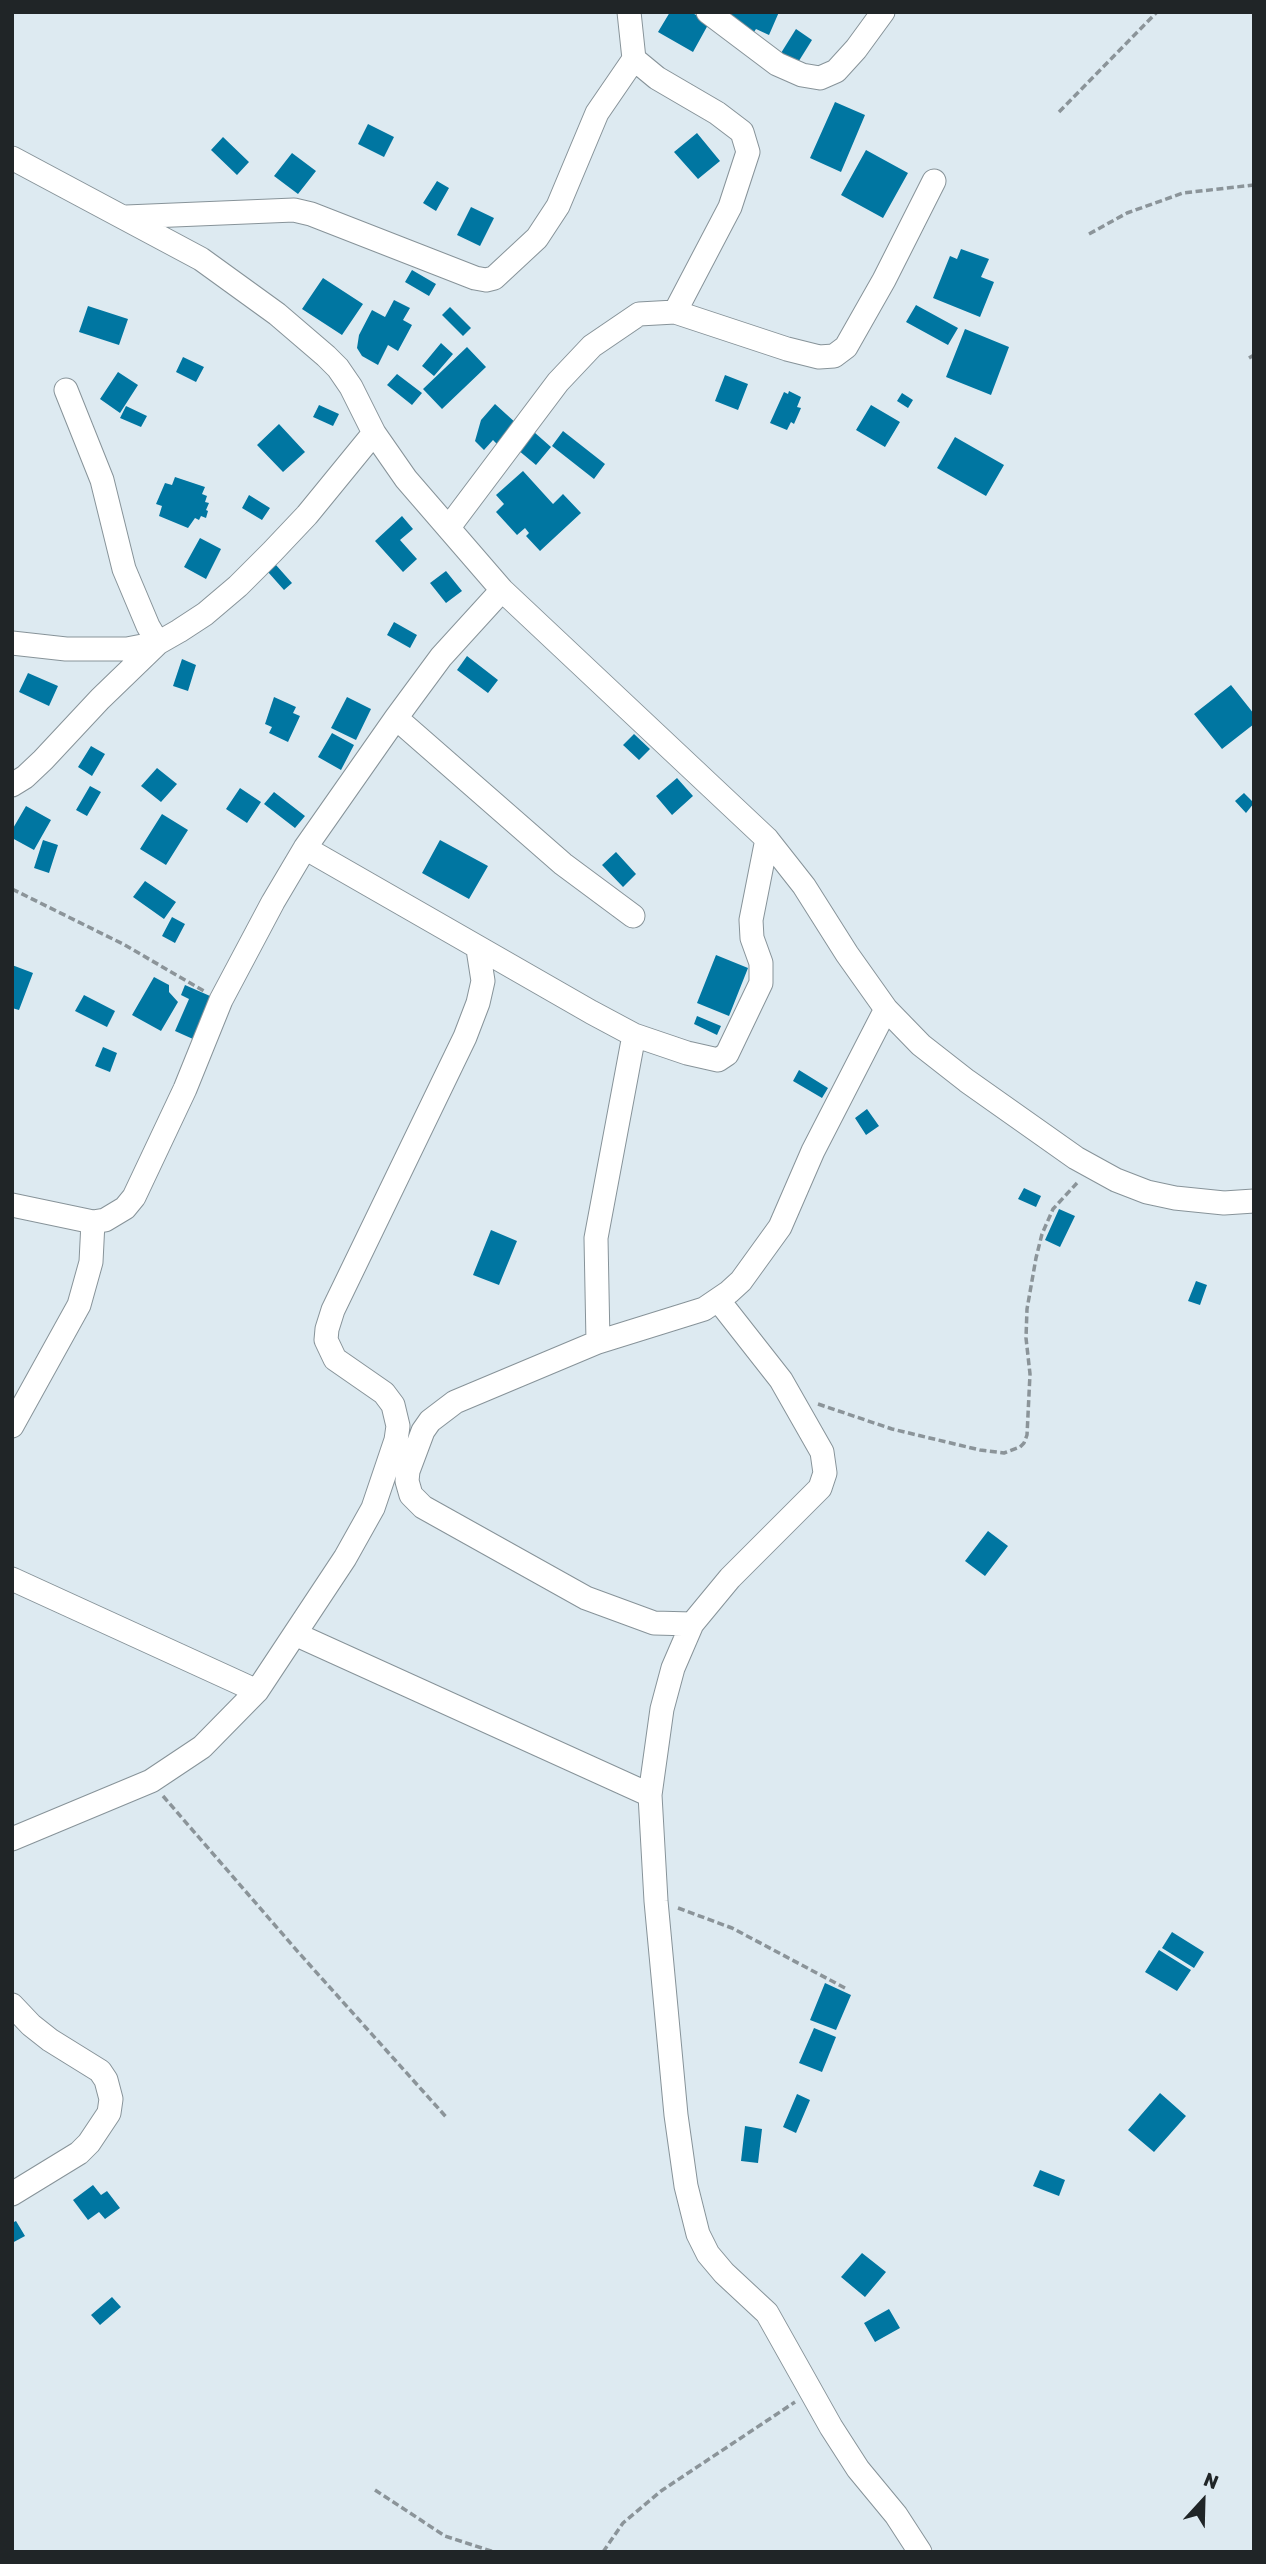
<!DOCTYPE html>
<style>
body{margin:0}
#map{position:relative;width:1266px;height:2564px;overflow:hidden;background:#ddeaf1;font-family:Rubik,sans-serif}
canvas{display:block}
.frame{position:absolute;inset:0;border:14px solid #202527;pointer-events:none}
.north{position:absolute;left:1168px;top:2466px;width:70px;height:70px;-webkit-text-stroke:5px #ddeaf1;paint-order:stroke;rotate:22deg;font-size:19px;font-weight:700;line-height:28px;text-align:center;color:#202527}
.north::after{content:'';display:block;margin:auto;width:24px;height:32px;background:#202527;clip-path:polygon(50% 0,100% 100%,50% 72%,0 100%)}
</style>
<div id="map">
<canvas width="1266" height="2564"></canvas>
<div class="frame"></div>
<div class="north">N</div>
</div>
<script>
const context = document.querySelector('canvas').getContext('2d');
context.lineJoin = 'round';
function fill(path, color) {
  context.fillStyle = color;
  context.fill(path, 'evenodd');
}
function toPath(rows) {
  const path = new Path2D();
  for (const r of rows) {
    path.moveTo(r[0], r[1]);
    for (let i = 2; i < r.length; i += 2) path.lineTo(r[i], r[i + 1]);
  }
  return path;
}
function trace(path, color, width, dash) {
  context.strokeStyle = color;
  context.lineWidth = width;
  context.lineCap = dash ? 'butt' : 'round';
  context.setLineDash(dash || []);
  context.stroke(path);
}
fill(toPath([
 [670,12,691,12,709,23,693,52,658,32],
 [727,12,779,12,769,35,756,29,754,32],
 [796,29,812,40,797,64,781,53],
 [835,102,865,115,841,172,810,158],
 [368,124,394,137,384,157,358,144],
 [697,133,720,161,698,179,674,152],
 [223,137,249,162,237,175,211,150],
 [866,150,908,173,883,218,841,195],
 [292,153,316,171,298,194,274,176],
 [437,181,449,188,436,211,423,203],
 [471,207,494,218,480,246,457,235],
 [961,249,989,259,981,277,994,282,980,317,933,298,950,256,957,259],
 [412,270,436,284,429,296,405,282],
 [323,278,363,304,342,335,302,309],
 [394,300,410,308,403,320,412,325,398,351,388,345,378,365,362,356,357,348,359,335,372,310,385,317],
 [916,305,958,328,948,345,906,322],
 [88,306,128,319,119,345,79,332],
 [450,307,471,328,463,336,442,315],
 [965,329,1009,347,991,395,946,377],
 [441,343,453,354,434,376,422,366],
 [467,347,486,367,442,409,423,389],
 [183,357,204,367,196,382,176,372],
 [118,372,138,385,120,413,100,399],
 [397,374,422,393,412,405,387,385],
 [725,375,748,384,738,410,715,401],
 [789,391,801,397,797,407,801,408,794,424,791,422,787,430,770,423,784,392,788,394],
 [902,393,913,400,908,408,897,401],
 [495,404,517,424,498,445,493,440,484,450,475,441,481,420],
 [319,405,339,414,333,426,313,417],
 [871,405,900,422,885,447,856,430],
 [126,406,147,416,141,427,120,418],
 [279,424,305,452,283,472,257,445],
 [563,431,605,464,594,479,552,446],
 [534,432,551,447,536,465,518,450],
 [955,437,1004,465,986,496,937,468],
 [523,471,553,504,563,494,581,513,540,551,526,536,529,533,525,528,517,535,496,512,504,504,496,495],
 [175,477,205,487,202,494,207,496,205,502,209,503,206,510,208,511,206,518,201,516,199,520,195,518,188,528,159,516,162,506,156,504,165,483,172,485],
 [249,495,270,508,262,520,242,508],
 [402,516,413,529,400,540,417,559,403,572,375,541],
 [200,538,221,549,206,579,184,567],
 [276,565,292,583,284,590,268,572],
 [446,571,462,591,446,603,430,583],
 [394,622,417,635,410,648,387,635],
 [467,656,498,680,488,693,457,670],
 [182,659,196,665,188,691,173,686],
 [28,673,58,686,49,706,19,692],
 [1231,685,1254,714,1254,724,1222,749,1194,714],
 [274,697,296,707,293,713,300,716,288,742,269,733,272,727,265,724],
 [347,697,371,709,356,740,331,728],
 [332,733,354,745,341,770,318,757],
 [634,734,650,749,639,760,623,745],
 [91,746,105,754,92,776,78,767],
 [157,768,177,784,161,802,141,786],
 [677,778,693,796,672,815,656,796],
 [90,786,101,792,87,816,76,810],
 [240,788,261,802,247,823,226,809],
 [274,792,305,816,295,828,264,804],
 [1244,793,1254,803,1246,813,1235,801],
 [26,806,51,820,34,850,12,838,12,830],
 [162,814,188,830,166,865,140,849],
 [43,840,58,845,49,873,34,868],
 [440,840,488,866,469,899,422,873],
 [616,852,636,874,623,887,602,865],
 [145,881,176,902,164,919,133,897],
 [172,917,185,924,175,943,162,936],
 [716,955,748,968,729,1016,697,1003],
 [12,965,33,973,19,1010,12,1008],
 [154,977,169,985,169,992,178,1002,161,1031,132,1015],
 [185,985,210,996,193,1039,175,1031,189,999,181,995],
 [84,995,115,1011,107,1027,75,1011],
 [697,1016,721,1026,717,1035,694,1024],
 [103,1047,117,1053,110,1072,95,1066],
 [799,1070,828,1088,822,1098,793,1081],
 [867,1109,879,1126,866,1135,855,1118],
 [1024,1188,1041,1196,1036,1207,1018,1199],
 [1059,1209,1075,1216,1060,1247,1045,1240],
 [491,1230,517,1241,499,1285,473,1275],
 [1196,1281,1207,1285,1200,1305,1188,1301],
 [988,1531,1008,1546,985,1576,965,1561],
 [1172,1932,1204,1952,1194,1968,1162,1948],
 [1159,1950,1191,1970,1177,1991,1145,1972],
 [825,1983,851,1995,836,2030,810,2020],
 [814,2028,836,2037,822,2072,799,2063],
 [1160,2093,1186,2116,1154,2152,1128,2130],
 [797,2094,810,2100,796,2133,783,2127],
 [745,2126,762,2129,758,2163,741,2161],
 [1040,2170,1065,2180,1059,2196,1033,2186],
 [93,2185,101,2195,107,2191,120,2208,105,2219,99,2212,88,2220,73,2200],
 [16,2221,25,2236,12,2243,12,2223],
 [862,2253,886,2272,865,2297,841,2277],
 [112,2297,121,2307,100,2325,91,2315],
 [889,2309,900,2328,875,2342,864,2323]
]), '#0076a1');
const minor = toPath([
 [629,12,634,59,657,78,717,113,742,132,748,152,730,207,675,312],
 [708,12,777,64,802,75,820,78,836,71,856,49,883,12],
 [12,158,201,259,277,314,326,356,338,368,351,387,374,433,406,479,502,590,767,839,804,886,847,954,886,1009,921,1045,967,1081,1076,1158,1116,1180,1147,1192,1175,1198,1224,1203,1254,1201],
 [126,217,294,210,311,214,475,278,486,280,494,278,537,238,558,206,597,113,634,59],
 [449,527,558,382,592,346,639,314,675,312,787,349,819,357,834,356,846,347,884,280,934,181],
 [12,643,66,649,127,649,158,643,179,631,205,614,238,586,272,552,307,515,374,433],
 [396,718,563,864,633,916],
 [12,785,25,777,43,760,100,699,158,643,148,626,124,569,102,480,66,390],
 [305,848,591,1012,634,1035,687,1053,718,1060,727,1054,761,983,761,963,752,938,751,920,767,839],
 [12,1205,93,1222,105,1220,125,1208,134,1197,185,1089,221,1000,273,902,305,848,396,718,441,657,502,590],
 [719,1301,781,1380,822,1452,825,1473,820,1488,730,1578,692,1624,673,1668,662,1709,650,1795,656,1901,676,2115,686,2186,698,2234,708,2254,724,2273,767,2313,831,2427,858,2469,896,2515,920,2552],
 [598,1342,596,1238,634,1035],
 [12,1426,79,1305,91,1262,93,1222],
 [12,1579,257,1691],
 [692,1624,654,1623,586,1598,423,1507,411,1495,407,1481,408,1471,423,1431,430,1421,455,1402,598,1342,704,1309,729,1292,741,1281,780,1227,813,1151,886,1009],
 [295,1634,650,1795],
 [12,1839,151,1781,202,1747,257,1691,345,1558,373,1508,396,1440,398,1426,393,1405,384,1393,335,1359,326,1340,327,1329,333,1310,465,1037,478,1003,483,981,478,949],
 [12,2005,31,2025,50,2040,100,2071,106,2080,111,2099,109,2113,89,2143,79,2153,12,2194]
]);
trace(minor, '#879399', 25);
trace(toPath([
 [1059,112,1157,12],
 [1089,234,1127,213,1183,193,1254,185],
 [1249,358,1254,355],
 [12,889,123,944,204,991],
 [818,1404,892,1429,980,1450,1004,1453,1020,1447,1024,1443,1027,1435,1030,1374,1026,1338,1027,1309,1036,1258,1042,1234,1053,1209,1077,1183],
 [163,1796,299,1953,447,2118],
 [678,1908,732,1928,845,1988],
 [375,2490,445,2536,494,2552],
 [603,2552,623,2523,661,2491,795,2402]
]), '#8b9499', 3.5, [7, 3.5]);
trace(minor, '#fff', 23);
</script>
